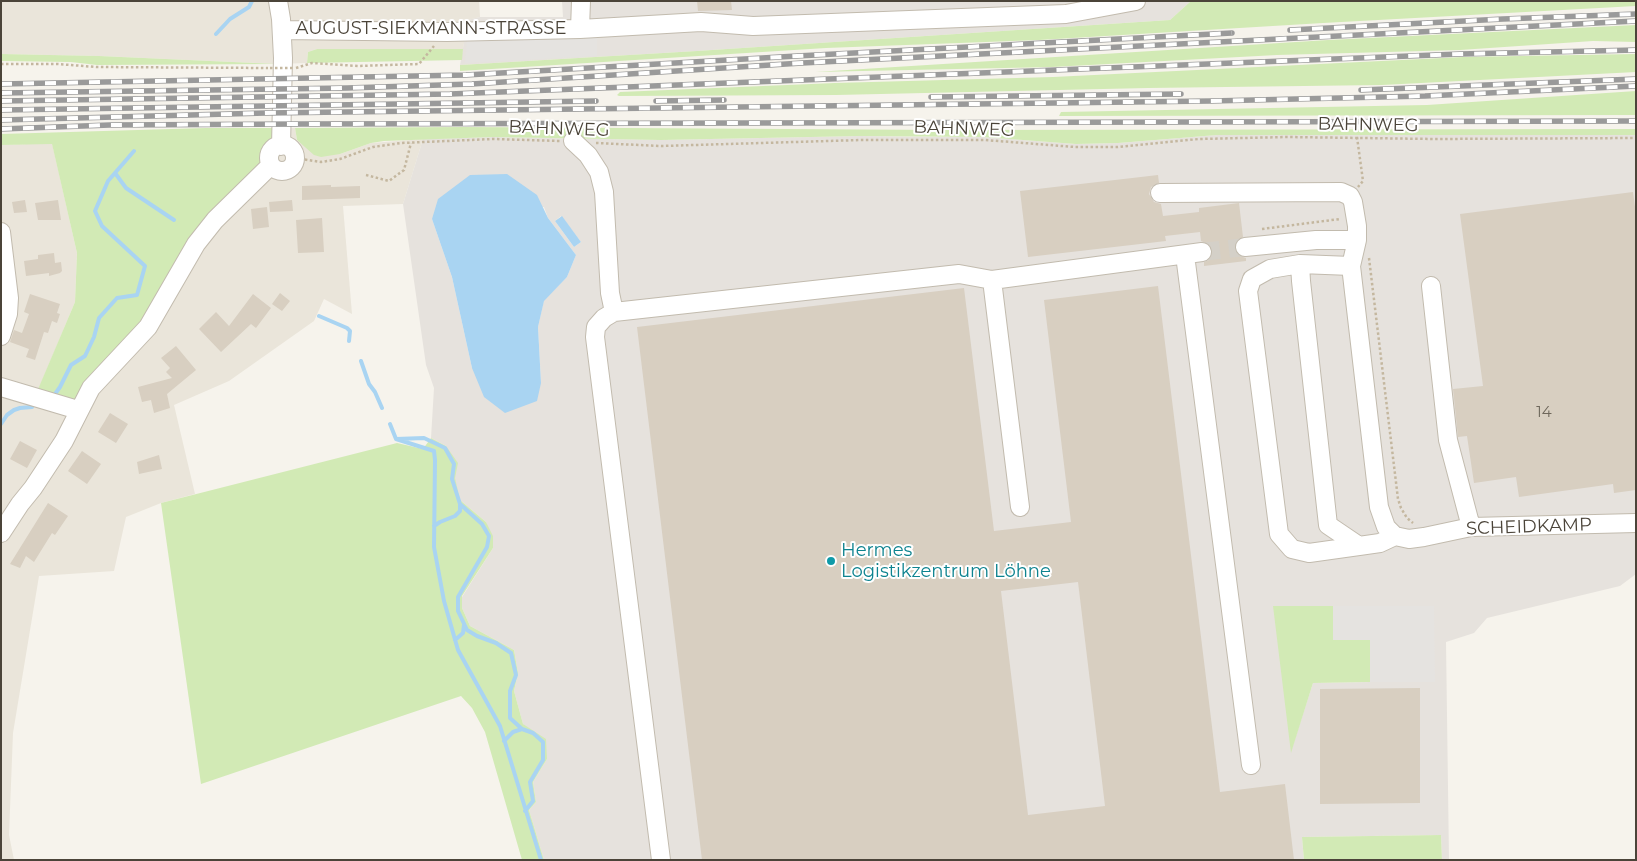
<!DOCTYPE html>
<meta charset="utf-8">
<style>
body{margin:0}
#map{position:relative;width:1637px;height:861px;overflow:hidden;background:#f6f3ec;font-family:Montserrat,sans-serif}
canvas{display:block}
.frame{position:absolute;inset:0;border:2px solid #4b4439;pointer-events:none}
</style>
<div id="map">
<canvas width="1637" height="861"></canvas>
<div class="frame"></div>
</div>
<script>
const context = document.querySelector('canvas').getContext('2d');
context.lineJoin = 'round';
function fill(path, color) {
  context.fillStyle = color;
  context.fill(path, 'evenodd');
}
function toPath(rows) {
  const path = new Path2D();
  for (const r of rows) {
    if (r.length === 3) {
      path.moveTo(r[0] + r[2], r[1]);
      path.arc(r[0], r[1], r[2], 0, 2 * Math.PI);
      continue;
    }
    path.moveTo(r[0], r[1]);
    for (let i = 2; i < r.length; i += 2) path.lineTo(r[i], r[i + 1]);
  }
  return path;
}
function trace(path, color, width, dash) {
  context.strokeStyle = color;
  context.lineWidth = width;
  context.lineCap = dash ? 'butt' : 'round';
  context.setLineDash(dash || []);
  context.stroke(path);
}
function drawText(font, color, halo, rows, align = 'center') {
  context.font = font + ' Montserrat,sans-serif';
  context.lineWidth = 4;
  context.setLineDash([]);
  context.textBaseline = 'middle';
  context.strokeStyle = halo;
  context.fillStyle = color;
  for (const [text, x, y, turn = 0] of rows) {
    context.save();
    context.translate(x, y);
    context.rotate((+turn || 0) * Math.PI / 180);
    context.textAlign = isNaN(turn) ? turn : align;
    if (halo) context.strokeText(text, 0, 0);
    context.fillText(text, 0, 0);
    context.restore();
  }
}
fill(toPath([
 [1,1,479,1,480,17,468,20,463,49,317,49,308,52,307,63,277,64,99,56,1,54],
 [277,128,295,128,297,140,340,154,371,143,423,139,403,204,343,206,352,314,324,299,314,321,229,381,174,405,195,494,161,503,126,517,114,571,39,576,13,733,9,835,14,860,1,860,1,145,52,143,77,253,75,302,37,393,263,162,268,148,275,140]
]), '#eae5da');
fill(toPath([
 [562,1,1191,1,1170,20,697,51,460,65,468,20,480,17,563,17],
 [1217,135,1636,135,1636,574,1620,586,1487,618,1474,633,1446,642,1449,860,1442,860,1441,835,1302,837,1304,860,544,860,529,810,536,802,533,782,547,759,523,724,514,691,518,673,514,650,470,626,462,608,462,597,493,548,486,522,460,500,446,446,431,438,434,388,426,365,403,204,423,139,493,137,661,140,860,136,940,137,983,137,1076,144,1118,143],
 [544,207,548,218,576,255,567,277,544,300,538,327,541,383,472,368,452,277,432,219],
 [561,216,581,242,574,247,555,221],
 [1333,606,1370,682,1313,683,1291,751]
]), '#e6e2dd');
fill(toPath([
 [1191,1,1636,1,1636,6,1323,23,1039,40,826,48,460,71,460,65,697,51,1170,20],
 [1636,25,1636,42,1593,41,1460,50,1277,55,1052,67,815,72,1328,40],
 [317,49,463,49,462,60,307,63,308,52],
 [1,54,99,56,277,64,97,65,71,62,1,61],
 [1636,54,1636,72,1382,85,1148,88,836,95,619,96,617,95,620,92,835,83,1053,77,1463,57],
 [1636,91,1636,115,1059,116,1061,112,1427,105],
 [464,127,946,130,1636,129,1636,135,1217,135,1118,143,1076,144,983,137,860,136,661,140,493,137,384,141,371,143,340,154,321,157,314,155,297,140,295,128],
 [206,128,277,128,275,140,268,148,263,163,141,330,78,398,67,404,36,394,75,302,77,253,52,144,1,145,1,134],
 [431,438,446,446,458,463,455,478,460,500,486,522,493,536,493,548,462,596,462,608,470,626,514,650,518,673,514,691,523,724,546,739,547,759,533,782,536,802,529,810,544,860,522,860,485,732,472,708,461,696,201,784,161,503,397,443,423,449],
 [1273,606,1333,606,1333,640,1371,640,1370,682,1313,683,1291,753],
 [1441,835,1442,860,1304,860,1302,837]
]), '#d2eab5');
fill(toPath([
 [597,35,597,56,465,63,467,40],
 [1333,606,1434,606,1435,682,1370,682,1370,640,1333,640]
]), '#e5e3e0');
fill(toPath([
 [507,174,537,195,548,218,576,255,567,277,544,301,538,327,541,383,537,401,505,413,484,397,472,368,452,277,432,219,438,199,470,175],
 [562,216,581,242,574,247,555,221]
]), '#a9d4f2');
trace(toPath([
 [216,34,230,19,249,7,252,1],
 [115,173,126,188,174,220],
 [319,316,347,328,350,331,349,341],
 [361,361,369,384,375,392,382,408],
 [55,394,60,387,71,365,85,356,94,337,99,318,117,298,137,295,145,266,102,226,95,211,108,181,134,151],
 [1,424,7,415,14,410,20,408,32,407],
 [390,424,396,439,434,451,435,460,434,547,444,601,458,650,500,726,541,860],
 [396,439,424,438,445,448,454,464,452,479,460,504,482,524,489,536,487,547,458,597,458,611,467,630,477,636,496,643,511,653,516,675,510,691,510,718,522,729,533,733,543,742,543,760,530,782,533,801,525,811],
 [434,526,440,522,455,516,460,511,460,504],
 [455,640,463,633,464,625],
 [504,741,513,732,522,729]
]), '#a9d4f2', 4);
fill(toPath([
 [697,1,731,1,732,10,698,11],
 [1158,175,1159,183,1151,187,1149,194,1154,202,1161,204,1163,216,1199,212,1199,208,1239,203,1243,237,1236,242,1235,249,1240,256,1246,258,1246,261,1204,266,1204,262,1209,260,1213,251,1210,245,1201,241,1200,232,1165,236,1166,241,1028,257,1020,191],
 [331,185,331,187,360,186,360,198,302,200,302,186],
 [1633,192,1636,214,1636,490,1614,493,1613,484,1519,497,1516,477,1474,483,1467,436,1458,437,1453,389,1483,386,1460,214],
 [25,200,27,212,14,213,12,202],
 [58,200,61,220,38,220,35,203],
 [292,200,293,211,270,212,269,202],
 [267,207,269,227,253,229,251,209],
 [322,218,324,252,298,253,296,220],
 [54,253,55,263,61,262,62,271,60,273,49,276,49,273,26,276,24,261,38,259,38,255],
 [1158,286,1220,792,1285,784,1294,860,702,860,637,327,964,288,994,531,1071,522,1044,300],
 [1078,582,1105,806,1028,815,1001,591],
 [280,293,290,301,282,311,272,304],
 [30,294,60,304,57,313,60,314,57,323,52,321,48,333,44,332,35,360,26,357,29,349,10,342,14,330,22,333,29,314,24,312],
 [253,294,271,308,256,328,251,324,221,352,199,329,216,312,229,326],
 [176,346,196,370,167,394,170,408,154,413,151,400,142,402,138,387,172,378,166,372,170,368,161,358],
 [110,413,128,424,116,443,98,432],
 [20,441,37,450,27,468,10,459],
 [82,451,101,464,87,484,68,471],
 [159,455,162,469,139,474,137,462],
 [48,503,68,516,55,535,52,533,34,562,26,556,20,568,10,564],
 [1420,688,1420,803,1320,804,1320,689]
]), '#d8cfc1');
trace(toPath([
 [1202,252,1245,247]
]), '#d4d0c8', 18, [18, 9]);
const minor = toPath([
 [278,1,281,19,283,58,281,146],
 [580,29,581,1],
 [282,30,447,32,580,29,701,22,753,26,1066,14,1136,1],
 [573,141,588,155,599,172,604,192,610,293,614,312],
 [282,158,13],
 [1160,193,1341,192,1350,196,1353,202,1357,226,1357,240,1351,266,1379,507,1386,527,1395,536,1409,539,1424,537,1471,527,1636,523],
 [1,232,9,298,8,314,1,336],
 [1245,247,1316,240,1357,240],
 [1185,255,1251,765],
 [1300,264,1270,269,1252,279,1248,291,1279,534,1292,549,1309,553,1359,546],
 [1351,266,1300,264,1301,281,1328,525,1359,546,1380,543,1395,536],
 [992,280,1020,507],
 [1431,286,1448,440,1471,527],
 [1,387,78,410],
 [1,533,20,504,33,488,64,441,91,388,148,327,196,244,215,220,271,165],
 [661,860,595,337,596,327,604,318,614,312,959,274,992,280,1202,252]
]);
trace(minor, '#c2bbae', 20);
trace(toPath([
 [1,64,58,64,96,67,268,68],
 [296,68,312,63,358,66,419,64,434,46],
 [1357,137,1363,181,1358,187],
 [596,143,661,146,861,140,985,140,1075,147,1118,147,1199,139,1287,137,1435,139,1636,138],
 [295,158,321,162,340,159,373,147,401,143,493,139,560,141],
 [366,175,389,181,404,170,411,143],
 [1262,229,1340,219],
 [1369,258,1398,499,1401,508,1407,518,1413,523]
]), '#c4b79f', 2.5, [2.5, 2.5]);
trace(minor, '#fff', 18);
const rail = toPath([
 [1290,30,1503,19,1636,14],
 [1,84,466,75,797,56,1232,33],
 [1361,90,1636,79],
 [1,93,347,88,472,84,802,63,1636,21],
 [931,97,1181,94],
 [1,101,450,94,1460,54,1636,50],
 [656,101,724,100],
 [1,110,596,101],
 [1,120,266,113,1211,101,1425,96,1636,86],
 [1,129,110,125,302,124,1636,121]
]);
trace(rail, '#9a9a9a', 5.5);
trace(rail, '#fff', 4, [11]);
trace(toPath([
 [270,68,294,68]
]), '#c4b79f', 2.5, [2.5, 2.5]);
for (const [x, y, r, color] of [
 [831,561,5,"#0f9aa8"]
]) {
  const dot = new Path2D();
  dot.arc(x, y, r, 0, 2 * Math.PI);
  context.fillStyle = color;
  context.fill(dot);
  trace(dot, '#fff', 2);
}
drawText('15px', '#6e675b', null, [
 ["14",1544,413]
]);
drawText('18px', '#4b4439', '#fff', [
 ["AUGUST-SIEKMANN-STRASSE",431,29],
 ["BAHNWEG",1368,125,1],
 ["BAHNWEG",559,129,2],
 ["BAHNWEG",964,129,2],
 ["SCHEIDKAMP",1529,527,-2]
]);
drawText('18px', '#0d838f', '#fff', [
 ["Hermes",841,551],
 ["Logistikzentrum Löhne",841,572]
], 'left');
</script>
